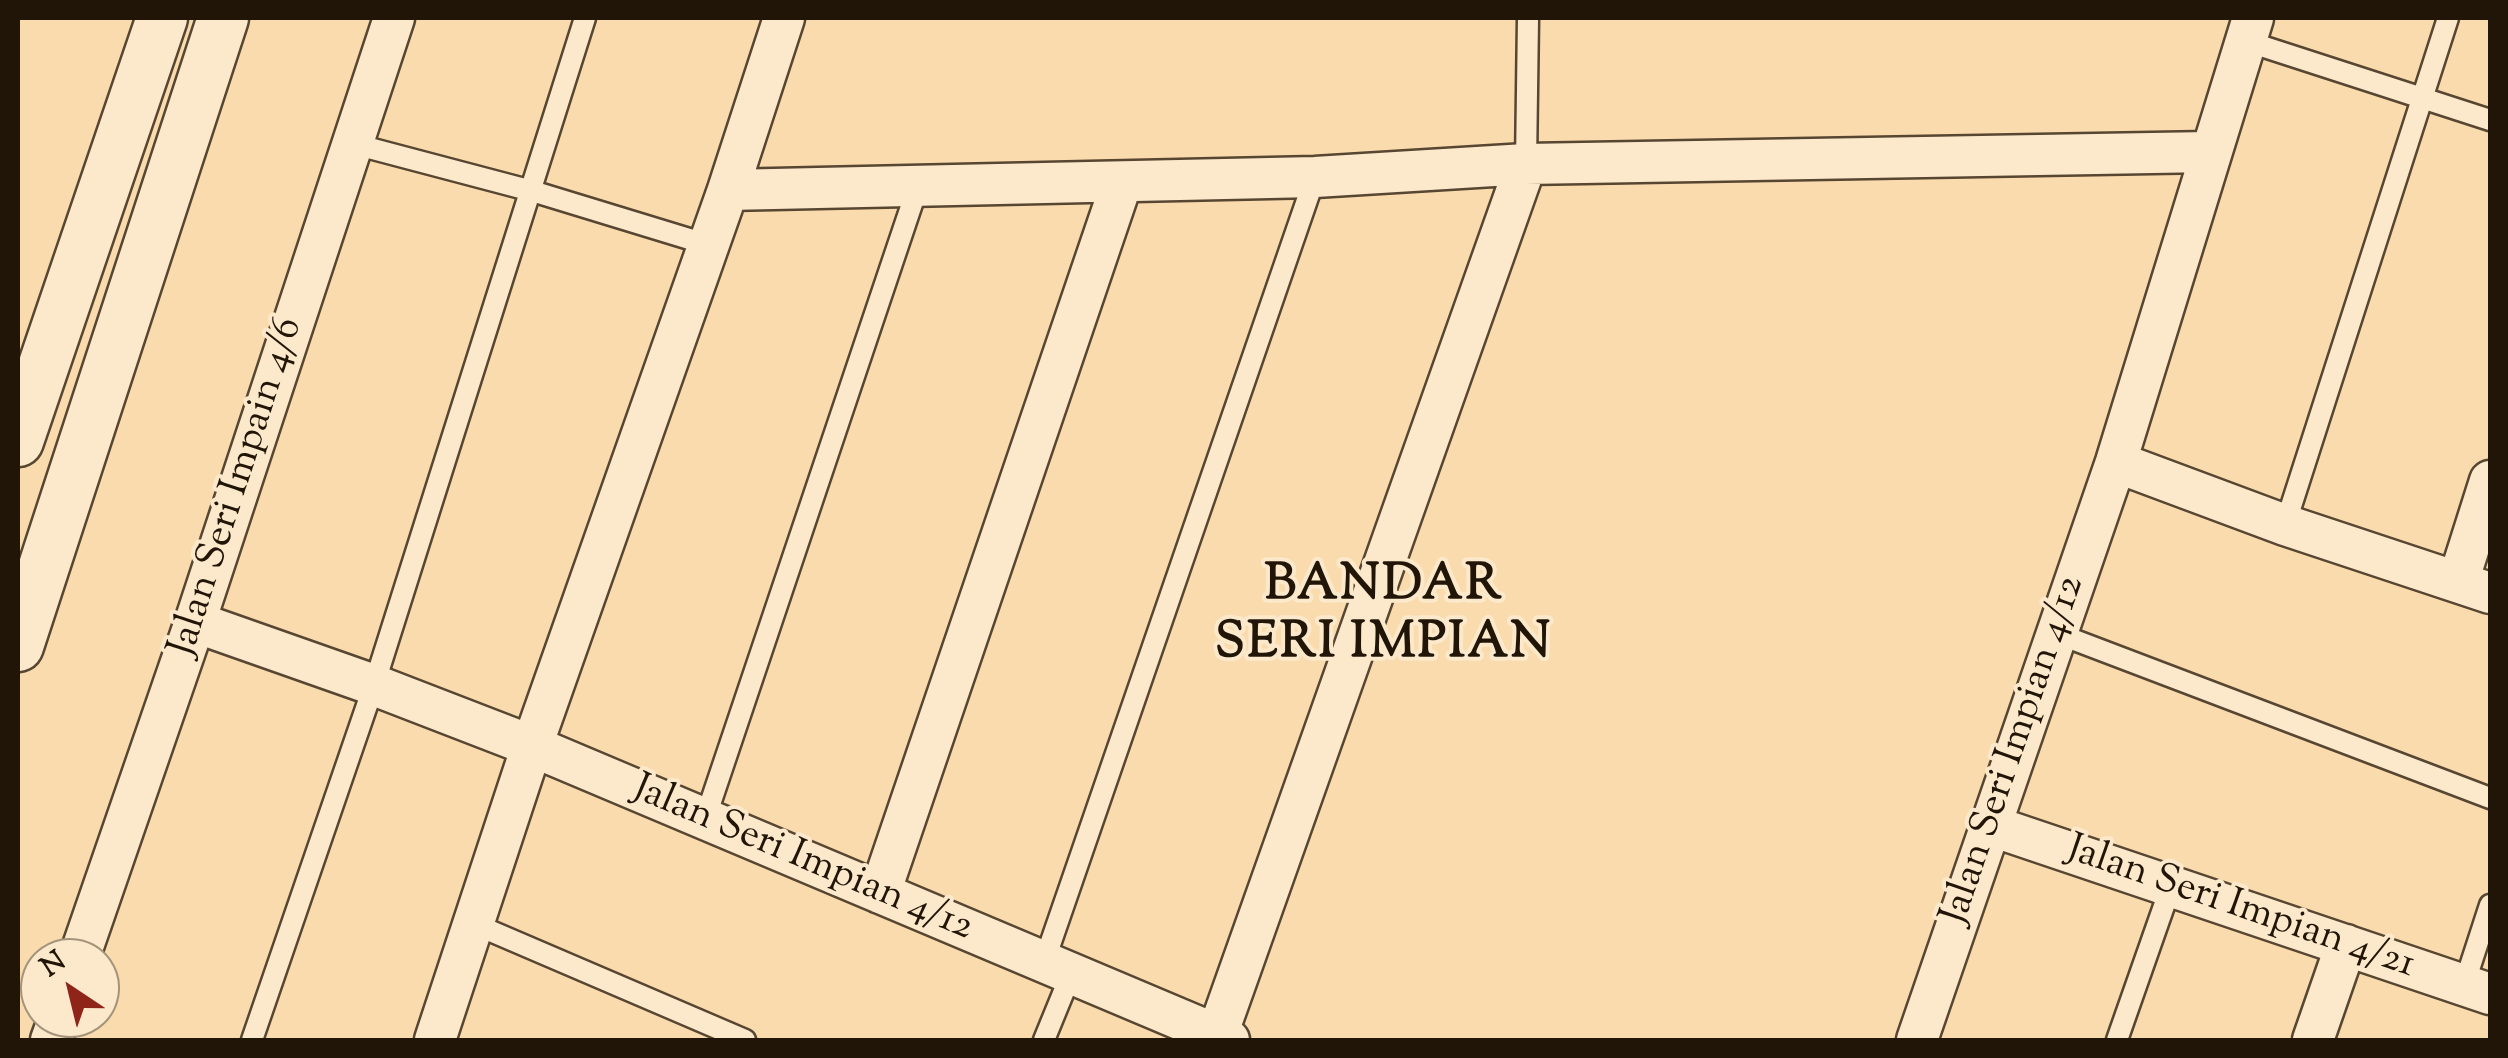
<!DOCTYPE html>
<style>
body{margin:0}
#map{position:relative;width:2508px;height:1058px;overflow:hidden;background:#fadbae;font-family:"Sorts Mill Goudy",serif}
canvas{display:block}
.frame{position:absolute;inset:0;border:20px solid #211507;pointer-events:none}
.north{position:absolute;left:20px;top:938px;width:100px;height:100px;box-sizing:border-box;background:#fce8ca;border:2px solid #a4947c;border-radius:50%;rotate:325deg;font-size:28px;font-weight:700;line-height:40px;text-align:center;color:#211507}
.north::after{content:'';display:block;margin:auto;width:35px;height:45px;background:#8f2418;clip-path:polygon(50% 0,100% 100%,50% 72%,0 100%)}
</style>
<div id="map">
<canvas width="2508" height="1058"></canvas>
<div class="frame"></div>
<div class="north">N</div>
</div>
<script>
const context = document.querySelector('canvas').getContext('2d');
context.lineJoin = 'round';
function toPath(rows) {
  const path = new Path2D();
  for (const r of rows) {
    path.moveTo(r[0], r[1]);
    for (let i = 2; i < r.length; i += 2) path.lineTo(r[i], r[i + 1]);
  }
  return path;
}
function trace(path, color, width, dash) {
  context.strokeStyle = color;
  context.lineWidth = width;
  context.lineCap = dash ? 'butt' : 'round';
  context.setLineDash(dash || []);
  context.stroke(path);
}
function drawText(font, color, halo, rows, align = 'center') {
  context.font = font + ' "Sorts Mill Goudy",serif';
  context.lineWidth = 8;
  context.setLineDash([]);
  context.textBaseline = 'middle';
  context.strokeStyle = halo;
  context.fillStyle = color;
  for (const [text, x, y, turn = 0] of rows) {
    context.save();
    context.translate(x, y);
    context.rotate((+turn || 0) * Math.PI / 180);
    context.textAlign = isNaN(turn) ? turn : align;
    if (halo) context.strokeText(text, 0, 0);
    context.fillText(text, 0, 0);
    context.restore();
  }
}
const service = toPath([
 [2246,41,2490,120],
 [354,144,532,191,709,245],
 [1526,164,1528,18],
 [2285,525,2448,18],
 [2056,633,2490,798],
 [705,819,918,186],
 [472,923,745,1040],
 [1044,962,1315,177],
 [2464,985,2490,905],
 [252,1040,374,685,585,18],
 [1044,1040,1071,974],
 [2117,1040,2171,886]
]);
const minor = toPath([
 [728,190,1315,177,1526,164,2209,152],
 [2116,462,2285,525,2490,593],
 [2458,582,2490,481],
 [195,622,374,685,532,746,1229,1040],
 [1989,825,2490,994],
 [880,893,1122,182],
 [79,958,195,622,394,18],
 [1217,1035,1526,164],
 [51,1040,59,1018],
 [435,1040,532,746,728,190,784,18],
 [1917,1040,2116,462,2253,18],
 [2313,1040,2346,945]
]);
const tertiary = toPath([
 [18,441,162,18],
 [18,646,223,18]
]);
trace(service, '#574631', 25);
trace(minor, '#574631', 45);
trace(tertiary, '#574631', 55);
trace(service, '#fce8ca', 20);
trace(minor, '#fce8ca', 40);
trace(tertiary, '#fce8ca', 50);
drawText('40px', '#211507', '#fce8ca', [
 ["Jalan Seri Impain 4/6",239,488,-72],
 ["Jalan Seri Impian 4/12",2016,751,-71],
 ["Jalan Seri Impian 4/12",802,861,23],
 ["Jalan Seri Impian 4/21",2240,910,19]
]);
context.letterSpacing = '2.5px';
drawText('bold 50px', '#211507', '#fce8ca', [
 ["BANDAR",1384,590],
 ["SERI IMPIAN",1384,648]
]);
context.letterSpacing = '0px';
</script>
